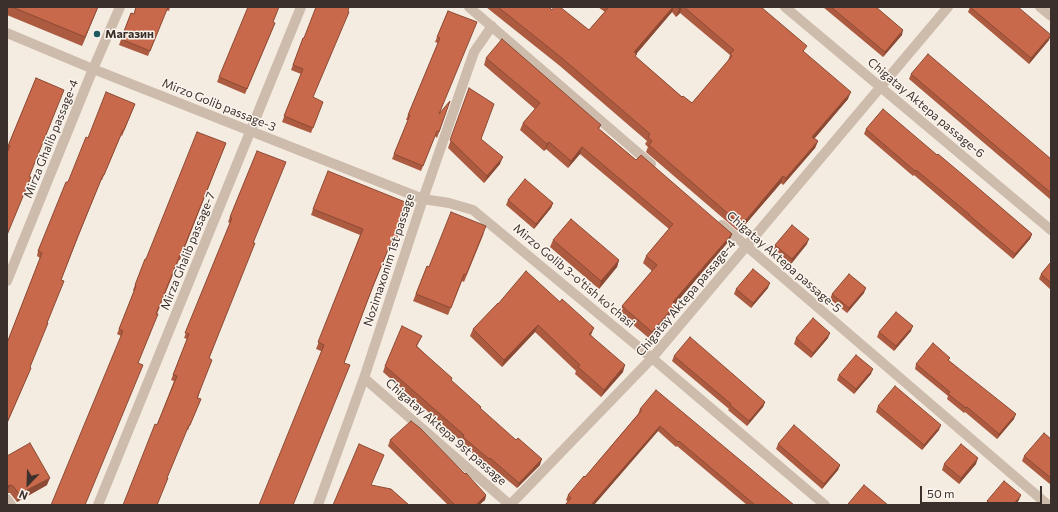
<!DOCTYPE html>
<meta charset="utf-8">
<style>
body{margin:0}
#map{position:relative;width:1058px;height:512px;overflow:hidden;background:#f4ebe1;font-family:Commissioner,sans-serif}
canvas{display:block}
.frame{position:absolute;inset:0;border:8px solid #3b302b;pointer-events:none}
.north{position:absolute;left:8px;top:464px;width:40px;height:40px;-webkit-text-stroke:3px #fbf5ee;paint-order:stroke;rotate:203deg;font-size:11px;font-weight:700;line-height:16px;text-align:center;color:#3b302b}
.north::after{content:'';display:block;margin:auto;width:14px;height:18px;background:#3b302b;clip-path:polygon(50% 0,100% 100%,50% 72%,0 100%)}
.scale{position:absolute;left:920px;top:486px;width:122px;height:18px;box-sizing:border-box;border:2px solid #3b302b;border-top:0;padding-left:5px;font-size:12px;line-height:14px;white-space:nowrap;color:#3b302b;-webkit-text-stroke:3px #fbf5ee;paint-order:stroke}
</style>
<div id="map">
<canvas width="1058" height="512"></canvas>
<div class="frame"></div>
<div class="north">N</div>
<div class="scale">50 m</div>
</div>
<script>
const context = document.querySelector('canvas').getContext('2d');
context.lineJoin = 'round';
function toPath(rows) {
  const path = new Path2D();
  for (const r of rows) {
    path.moveTo(r[0], r[1]);
    for (let i = 2; i < r.length; i += 2) path.lineTo(r[i], r[i + 1]);
  }
  return path;
}
function trace(path, color, width, dash) {
  context.strokeStyle = color;
  context.lineWidth = width;
  context.lineCap = dash ? 'butt' : 'round';
  context.setLineDash(dash || []);
  context.stroke(path);
}
function fill(path, color) {
  context.fillStyle = color;
  context.fill(path, 'evenodd');
}
function drawText(font, color, halo, rows, align = 'center') {
  context.font = font + ' Commissioner,sans-serif';
  context.lineWidth = 3;
  context.setLineDash([]);
  context.textBaseline = 'middle';
  context.strokeStyle = halo;
  context.fillStyle = color;
  for (const [text, x, y, turn = 0] of rows) {
    context.save();
    context.translate(x, y);
    context.rotate((+turn || 0) * Math.PI / 180);
    context.textAlign = isNaN(turn) ? turn : align;
    if (halo) context.strokeText(text, 0, 0);
    context.fillText(text, 0, 0);
    context.restore();
  }
}
trace(toPath([
 [469,7,651,164],
 [785,7,1051,230],
 [1040,7,1051,16],
 [7,33,93,69,423,199,449,203,473,210,652,358,825,505],
 [722,225,1048,505],
 [7,281,93,69,120,7],
 [364,378,510,505],
 [7,499,11,505],
 [98,505,301,7],
 [318,505,364,378,423,199,474,52,492,26],
 [510,505,652,358,948,7]
]), '#cdbbac', 10);
fill(toPath([
 [7,7,98,7,82,46,7,15],
 [136,7,170,7,169,11,166,10,148,56,119,45,131,13,134,14],
 [486,7,549,7,552,10,589,30,605,12,598,7,761,7,804,52,848,99,814,138,818,141,815,148,783,185,781,183,743,227,742,226,738,231,646,152,648,147,645,144,647,141,560,66],
 [672,12,676,17,680,13,730,55,728,61,692,103,682,97,636,57,636,54],
 [823,7,876,7,902,35,883,57],
 [970,7,1049,40,1029,64,968,12],
 [448,11,440,113,450,101,437,138,435,136,421,171,392,159,408,120,406,120,408,115,438,43,435,42],
 [273,22,273,28,245,94,217,82,219,77],
 [303,38,313,98,323,102,311,133,282,122,301,74,291,70],
 [486,58,601,125,599,129,636,160,732,234,729,241,675,304,673,311,650,339,620,314,622,306,652,271,643,263,646,256,669,229,580,154,568,168,546,149,544,151,520,130,523,123,535,109,484,65],
 [911,74,1051,159,1051,200,909,79],
 [36,78,29,177,29,182,7,151,7,148],
 [469,88,481,139,500,164,484,183,448,148],
 [135,104,122,136,121,135,102,180,101,180,76,242,61,280,47,323,30,367,29,373,7,423,7,343,40,258,37,256,38,251,88,138],
 [866,129,937,155,1032,234,1030,239,1013,259,967,220,914,175,913,176,864,134],
 [226,143,180,260,179,260,157,314,138,363,121,336,117,334,134,291,133,290,135,285,146,259],
 [257,151,253,243,209,359,198,398,201,399,188,430,157,425,174,381,171,380,187,339,184,338,230,223,228,222,230,217],
 [508,200,553,203,551,208,534,229,506,205],
 [410,204,392,249,389,247,371,292,344,363,347,372,321,351,316,349,360,235,311,215,313,209],
 [484,233,464,282,462,281,448,315,413,301,427,266,429,267],
 [553,240,619,260,617,267,599,289,550,247],
 [807,244,791,264,774,250,775,245],
 [1051,262,1051,290,1039,279,1041,274],
 [768,288,751,308,734,294,736,289],
 [864,293,847,313,830,299,832,294],
 [498,304,591,335,623,372,601,397,575,374,576,371,535,332,502,367,470,336,473,329],
 [911,331,894,351,877,337,879,332],
 [422,336,417,346,451,381,481,407,480,409,540,465,517,488,488,464,487,465,460,443,461,441,383,372,385,366],
 [796,338,828,338,811,358,794,344],
 [674,356,765,402,763,407,747,426,728,410,729,409,672,361],
 [949,361,1014,419,997,439,965,412,964,413,947,399,948,396,915,369,916,364],
 [871,374,854,394,837,380,839,375],
 [878,406,939,430,922,450,876,412],
 [640,409,794,505,747,505,677,446,676,447,658,431,594,505,565,505,568,502,566,500,568,495,585,477,638,414],
 [1051,439,1051,485,1022,461,1024,456],
 [390,440,465,474,486,495,485,500,479,505,448,505,388,446],
 [778,444,840,465,838,470,822,489,776,449],
 [7,456,47,485,17,502,10,493,7,493],
 [944,464,976,464,959,484,942,470],
 [1019,500,1015,505,986,505,987,501]
]), '#ac5a40');
fill(toPath([
 [98,7,82,46,85,37],
 [673,7,674,7,672,12,632,59,634,52],
 [681,7,682,7,680,13,676,17,679,9],
 [903,30,902,35,883,57,885,52],
 [1051,35,1049,40,1029,64,1031,58],
 [851,92,848,99,810,144,812,137],
 [818,141,815,148,783,185,786,178],
 [549,142,546,149,544,151,547,144],
 [582,147,580,154,568,168,571,161],
 [503,157,500,164,484,183,487,176],
 [783,176,781,183,743,227,746,220],
 [553,203,551,208,534,229,536,224],
 [745,219,742,226,738,231,740,224],
 [732,234,729,241,671,309,673,302],
 [1032,234,1030,239,1013,259,1015,254],
 [809,239,807,244,791,264,792,259],
 [619,260,617,267,599,289,601,281],
 [770,283,768,288,751,308,753,303],
 [866,288,864,293,847,313,849,308],
 [676,304,673,311,650,339,652,332],
 [538,325,535,332,502,367,504,360],
 [913,326,911,331,894,351,896,346],
 [594,328,591,335,589,334],
 [830,333,828,338,811,358,813,353],
 [625,365,623,372,601,397,604,390],
 [873,369,871,374,854,394,856,389],
 [765,402,763,407,747,426,749,421],
 [1016,414,1014,419,997,439,999,434],
 [941,425,939,430,922,450,924,445],
 [660,426,658,431,594,505,591,505],
 [384,455,380,463,367,494,371,485],
 [978,458,976,464,959,484,961,478],
 [542,459,540,465,517,488,519,483],
 [840,465,838,470,822,489,824,484],
 [50,478,47,485,17,502,19,494],
 [10,485,7,492,7,486],
 [486,495,485,500,479,505,476,505],
 [1021,495,1019,500,1015,505,1013,505]
]), '#8c4a34');
const building = toPath([
 [12,7,98,7,85,37,12,7],
 [136,7,168,7,150,51,121,39,131,13,134,14,136,7],
 [248,7,279,7,273,22,275,23,247,89,219,77,248,7],
 [316,7,349,7,348,11,349,12,313,97,323,102,313,128,284,116,303,69,293,65,303,38,304,38,316,7],
 [498,7,549,7,552,10,554,7,560,7,589,30,609,7,673,7,634,52,637,54,635,56,682,97,683,96,692,103,732,56,730,54,734,50,684,7,761,7,807,46,803,51,851,92,812,137,818,141,786,178,783,176,746,220,745,219,740,224,649,145,652,141,648,137,650,134,563,59,498,7],
 [677,7,681,7,679,9,677,7],
 [831,7,876,7,903,30,885,52,831,7],
 [970,7,1018,7,1051,35,1031,58,970,7],
 [448,11,477,22,439,114,450,101,439,132,437,131,423,166,394,154,410,115,408,115,440,38,437,37,448,11],
 [502,39,601,125,598,128,636,160,641,155,732,234,673,302,676,304,652,332,622,306,657,265,646,256,673,224,582,147,571,161,549,142,547,144,523,123,540,103,486,58,502,39],
 [928,54,1051,159,1051,193,911,74,928,54],
 [36,78,64,90,29,177,31,177,7,235,7,153,10,146,8,146,36,78],
 [469,88,494,104,481,139,503,157,487,176,450,140,469,88],
 [106,92,135,104,124,130,123,130,104,175,103,175,78,236,61,280,64,281,47,323,48,323,30,367,31,368,7,423,7,343,42,253,38,251,66,182,68,182,86,137,88,138,106,92],
 [883,109,937,155,938,154,963,175,1032,234,1015,254,969,215,970,215,916,170,915,171,866,129,883,109],
 [197,132,226,143,181,255,180,255,156,314,158,314,138,363,143,365,85,505,51,505,123,331,119,329,136,286,135,285,145,259,146,259,197,132],
 [257,151,286,162,253,243,255,243,209,358,212,360,197,398,201,399,190,425,189,425,167,478,168,478,157,505,123,505,155,424,157,425,177,376,173,375,189,334,185,333,232,218,230,217,257,151],
 [328,171,410,204,395,242,392,240,373,286,344,363,350,365,293,505,259,505,324,345,318,342,363,229,313,209,328,171],
 [525,179,553,203,536,224,508,200,525,179],
 [451,212,486,226,466,275,464,274,451,308,416,294,427,266,429,267,451,212],
 [571,219,619,260,601,281,553,240,571,219],
 [792,225,809,239,792,259,775,245,792,225],
 [1051,262,1051,283,1041,274,1051,262],
 [753,269,770,283,753,303,736,289,753,269],
 [526,271,560,302,562,299,594,328,589,334,625,365,604,390,578,367,580,365,538,325,504,360,473,329,498,303,498,304,526,271],
 [849,274,866,288,849,308,832,294,849,274],
 [896,312,913,326,896,346,879,332,896,312],
 [813,318,830,333,813,353,796,338,813,318],
 [402,326,422,336,416,346,452,378,451,380,481,407,480,408,516,440,518,438,542,459,519,483,490,458,489,459,463,437,464,435,385,366,402,326],
 [690,337,765,402,749,421,730,405,731,404,674,356,690,337],
 [933,343,950,358,948,360,1016,414,999,434,967,407,966,408,948,394,950,392,916,364,933,343],
 [856,355,873,369,856,389,839,375,856,355],
 [895,386,941,425,924,445,878,406,895,386],
 [656,390,794,505,755,505,679,441,678,442,660,426,591,505,565,505,571,498,568,495,584,476,585,477,642,410,640,409,656,390],
 [411,421,420,428,465,474,466,473,486,495,476,505,455,505,390,440,411,421],
 [794,425,840,465,824,484,778,444,794,425],
 [1044,433,1051,439,1051,478,1024,456,1044,433],
 [30,443,50,478,19,494,13,486,10,485,7,486,7,456,30,443],
 [359,444,384,455,371,485,391,489,409,505,333,505,359,444],
 [961,444,978,458,961,478,944,464,961,444],
 [1004,481,1021,495,1013,505,992,505,987,501,1004,481],
 [864,485,888,505,849,505,848,504,864,485]
]);
fill(building, '#c8694b');
trace(building, '#8c4a34', 1);
for (const [x, y, r, color] of [
 [97,34,4,"#1f5a5e"]
]) {
  const dot = new Path2D();
  dot.arc(x, y, r, 0, 2 * Math.PI);
  context.fillStyle = color;
  context.fill(dot);
  trace(dot, '#fbf5ee', 1.5);
}
drawText('bold 12px', '#3b302b', '#fbf5ee', [
 ["Магазин",105,34]
], 'left');
drawText('12px', '#3b302b', '#fbf5ee', [
 ["Mirzo Golib passage-3",219,105,22],
 ["Chigatay Aktepa passage-6",926,108,40],
 ["Mirza Ghalib passage-4",51,139,-68],
 ["Mirza Ghalib passage-7",188,251,-68],
 ["Nozimaxonim 1st passage",389,260,-72],
 ["Chigatay Aktepa passage-5",784,262,41],
 ["Mirzo Golib 3-o'tish ko'chasi",574,276,40],
 ["Chigatay Aktepa passage-4",686,298,-50],
 ["Chigatay Aktepa 9st passage",446,432,41]
]);
</script>
